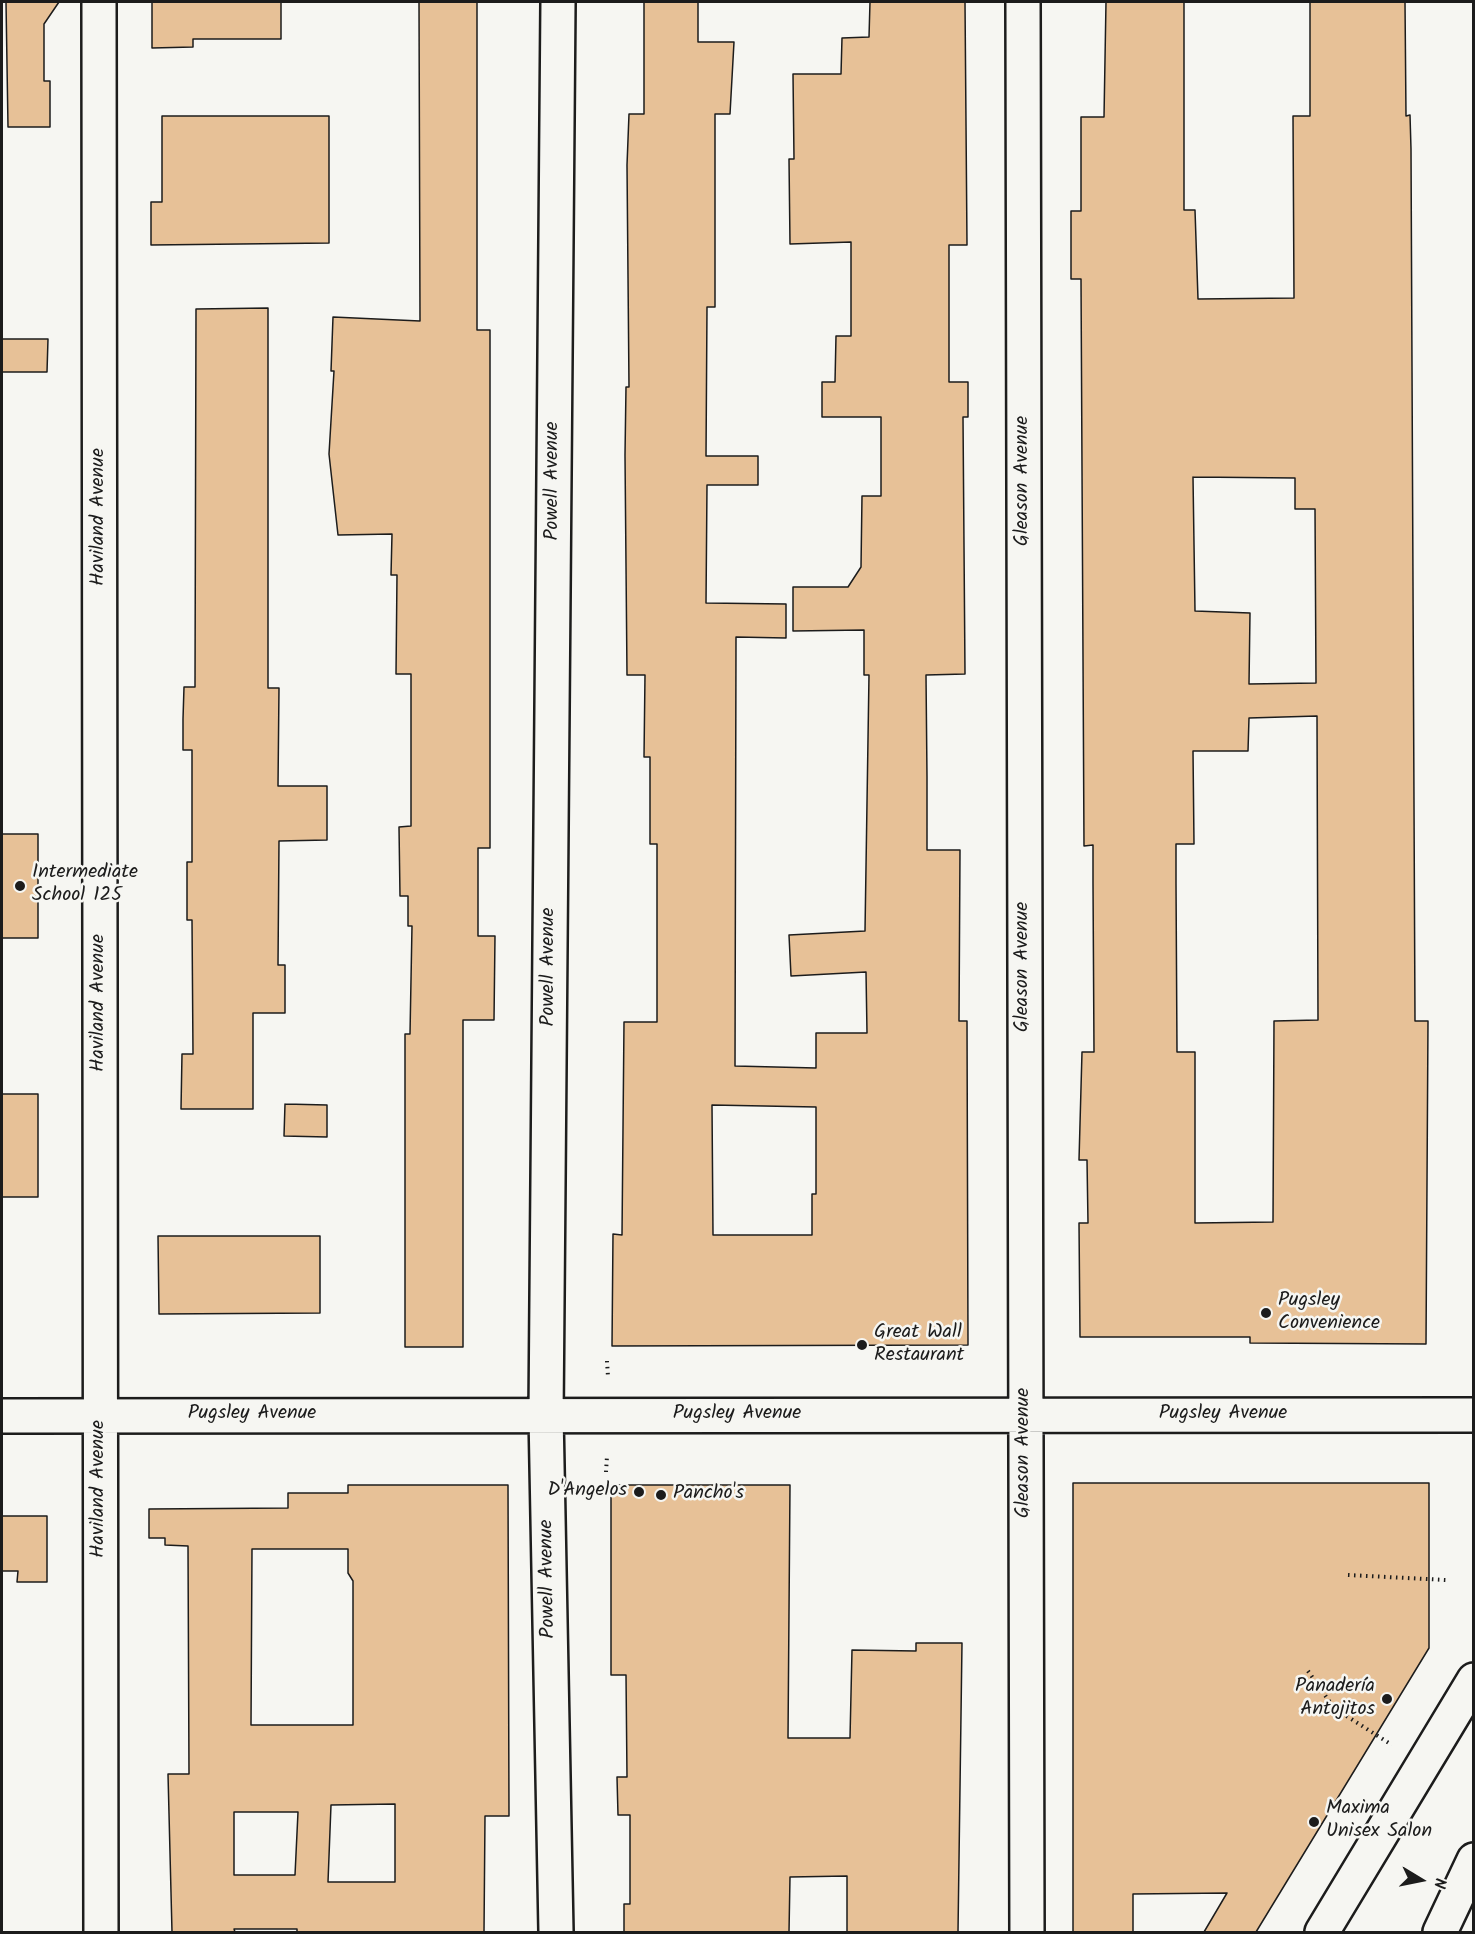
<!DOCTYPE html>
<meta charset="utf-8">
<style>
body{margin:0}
#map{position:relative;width:1475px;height:1934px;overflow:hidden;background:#f6f6f2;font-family:Kalam,sans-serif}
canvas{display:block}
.frame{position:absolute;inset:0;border:3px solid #1c1c1c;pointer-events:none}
.north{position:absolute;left:1391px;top:1850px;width:60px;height:60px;-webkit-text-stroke:4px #f6f6f2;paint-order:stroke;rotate:100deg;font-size:16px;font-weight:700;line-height:24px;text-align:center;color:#1c1c1c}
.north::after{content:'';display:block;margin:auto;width:21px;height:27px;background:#1c1c1c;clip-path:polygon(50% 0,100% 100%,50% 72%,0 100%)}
</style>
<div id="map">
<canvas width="1475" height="1934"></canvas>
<div class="frame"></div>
<div class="north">N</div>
</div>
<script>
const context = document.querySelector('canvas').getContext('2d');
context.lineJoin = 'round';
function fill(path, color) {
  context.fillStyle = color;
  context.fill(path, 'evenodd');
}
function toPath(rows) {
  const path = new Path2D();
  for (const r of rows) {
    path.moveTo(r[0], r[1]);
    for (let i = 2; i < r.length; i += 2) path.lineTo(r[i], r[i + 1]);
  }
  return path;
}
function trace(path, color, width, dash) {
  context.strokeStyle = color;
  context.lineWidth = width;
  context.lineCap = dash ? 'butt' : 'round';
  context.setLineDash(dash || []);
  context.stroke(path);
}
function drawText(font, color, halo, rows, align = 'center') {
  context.font = font + ' Kalam,sans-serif';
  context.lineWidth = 5;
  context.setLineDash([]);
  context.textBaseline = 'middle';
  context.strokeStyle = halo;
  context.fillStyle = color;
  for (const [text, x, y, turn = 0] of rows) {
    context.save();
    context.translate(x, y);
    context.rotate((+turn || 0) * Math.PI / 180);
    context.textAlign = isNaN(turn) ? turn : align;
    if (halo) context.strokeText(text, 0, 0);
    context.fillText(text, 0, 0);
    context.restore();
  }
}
const building = toPath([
 [6,2,59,2,44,24,44,81,50,81,50,127,8,127,6,2],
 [152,2,281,2,281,39,193,39,193,47,152,48,152,2],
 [419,2,477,2,477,330,490,330,490,848,478,848,478,936,495,936,494,1020,463,1020,463,1347,405,1347,405,1034,410,1034,412,926,408,926,408,896,400,896,399,827,411,826,411,674,396,674,397,575,391,575,392,534,338,535,329,454,334,371,331,371,333,317,420,321,419,2],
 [644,2,698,2,698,42,734,42,730,114,715,114,715,307,707,307,706,456,758,456,758,485,707,485,706,603,786,604,786,638,736,637,735,1066,816,1068,816,1033,867,1033,866,972,791,976,789,935,865,931,869,675,864,675,864,630,793,631,793,587,848,587,861,567,862,496,881,496,881,417,822,417,822,382,835,382,836,336,851,336,851,242,790,244,789,159,794,159,793,74,841,74,842,38,869,37,870,2,965,2,967,245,949,245,949,382,968,382,968,417,963,417,965,674,926,675,927,777,927,850,960,850,959,1021,967,1021,968,1345,612,1346,613,1234,622,1235,624,1022,657,1022,657,844,650,844,650,757,644,757,645,675,627,675,625,455,626,387,629,387,627,165,629,114,644,114,644,2],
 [712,1105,816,1107,816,1194,812,1194,812,1235,713,1235,712,1105],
 [1106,2,1184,2,1184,210,1195,210,1198,299,1294,298,1293,116,1310,116,1310,2,1405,2,1406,116,1410,115,1411,149,1415,1021,1428,1021,1426,1344,1250,1343,1250,1337,1080,1337,1079,1223,1088,1223,1087,1160,1079,1160,1082,1052,1094,1052,1093,883,1093,845,1084,846,1081,279,1071,279,1071,211,1081,211,1081,117,1104,117,1106,2],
 [1193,477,1295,478,1295,509,1315,509,1316,683,1249,684,1250,613,1195,611,1193,477],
 [1317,716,1318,1020,1274,1021,1273,1222,1195,1223,1195,1052,1177,1052,1176,883,1176,844,1194,844,1193,751,1248,751,1249,718,1317,716],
 [162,116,329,116,329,243,151,245,151,202,162,202,162,116],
 [268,308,268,688,279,688,278,786,327,786,327,840,279,841,278,965,285,965,285,1013,253,1013,253,1109,181,1109,182,1054,193,1054,192,920,187,920,187,862,192,862,192,750,183,750,183,719,184,687,195,687,196,309,268,308],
 [2,339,48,339,47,372,2,372,2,339],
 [2,834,38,834,38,938,2,938,2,834],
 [2,1094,38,1094,38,1197,2,1197,2,1094],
 [285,1104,327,1105,327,1137,284,1136,285,1104],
 [158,1236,320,1236,320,1313,159,1314,158,1236],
 [1073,1483,1429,1483,1429,1648,1256,1932,1204,1932,1227,1893,1133,1894,1133,1932,1073,1932,1073,1483],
 [348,1485,508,1485,509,1816,485,1816,484,1932,297,1932,297,1929,234,1929,235,1932,172,1932,168,1774,189,1774,188,1546,165,1545,165,1538,149,1538,149,1509,288,1508,288,1493,348,1493,348,1485],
 [252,1549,348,1549,348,1573,353,1581,353,1725,251,1725,252,1549],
 [395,1804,395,1882,328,1882,331,1805,395,1804],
 [234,1812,298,1812,295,1875,234,1875,234,1812],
 [611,1485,790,1485,788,1738,850,1738,852,1650,916,1651,916,1643,962,1643,958,1932,847,1932,847,1876,790,1877,789,1932,624,1932,624,1904,630,1904,630,1815,618,1815,617,1777,627,1777,626,1675,611,1675,611,1485],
 [2,1516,47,1516,47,1582,17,1582,18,1571,2,1571,2,1516]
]);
fill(building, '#e7c197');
trace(building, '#1c1c1c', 1.5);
const minor = toPath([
 [99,2,101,1932],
 [1023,2,1027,1932],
 [2,1416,1474,1415],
 [556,1932,546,1414,558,2]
]);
const major = toPath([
 [1322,1932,1474,1680]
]);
const highway = toPath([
 [1440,1932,1474,1860]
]);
trace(minor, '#1c1c1c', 38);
trace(major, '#1c1c1c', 38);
trace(highway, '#1c1c1c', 38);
trace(toPath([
 [607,1361,608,1377],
 [606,1472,607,1456],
 [1348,1575,1446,1580],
 [1308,1671,1334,1708,1392,1745]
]), '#1c1c1c', 4, [1.5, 4.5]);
trace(minor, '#f6f6f2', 33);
trace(major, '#f6f6f2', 33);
trace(highway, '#f6f6f2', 33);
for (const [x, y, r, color] of [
 [20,886,6,"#1c1c1c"],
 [1266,1313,6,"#1c1c1c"],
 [862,1345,6,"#1c1c1c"],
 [639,1492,6,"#1c1c1c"],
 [661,1495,6,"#1c1c1c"],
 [1387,1699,6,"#1c1c1c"],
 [1314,1822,6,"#1c1c1c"]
]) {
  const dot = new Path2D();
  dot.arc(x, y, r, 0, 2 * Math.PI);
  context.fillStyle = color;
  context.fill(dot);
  trace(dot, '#f6f6f2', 2);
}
drawText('20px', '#1c1c1c', '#f6f6f2', [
 ["Powell Avenue",554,481,-90],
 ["Gleason Avenue",1024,481,-90],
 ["Haviland Avenue",100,517,-90],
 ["Powell Avenue",550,967,-90],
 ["Gleason Avenue",1024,967,-90],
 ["Haviland Avenue",100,1003,-90],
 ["Pugsley Avenue",252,1415],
 ["Pugsley Avenue",737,1415],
 ["Pugsley Avenue",1223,1415],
 ["Gleason Avenue",1025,1453,-90],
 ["Haviland Avenue",100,1489,-90],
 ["Powell Avenue",549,1579,-91]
]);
drawText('20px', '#1c1c1c', '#f6f6f2', [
 ["Intermediate",32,874],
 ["School 125",32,897],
 ["Pugsley",1278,1302],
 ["Convenience",1278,1325],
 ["Great Wall",874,1334],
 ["Restaurant",874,1357],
 ["D'Angelos",627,1492,"right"],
 ["Pancho's",673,1495],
 ["Panadería",1375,1688,"right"],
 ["Antojitos",1375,1711,"right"],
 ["Maxima",1326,1810],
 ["Unisex Salon",1326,1833]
], 'left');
</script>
